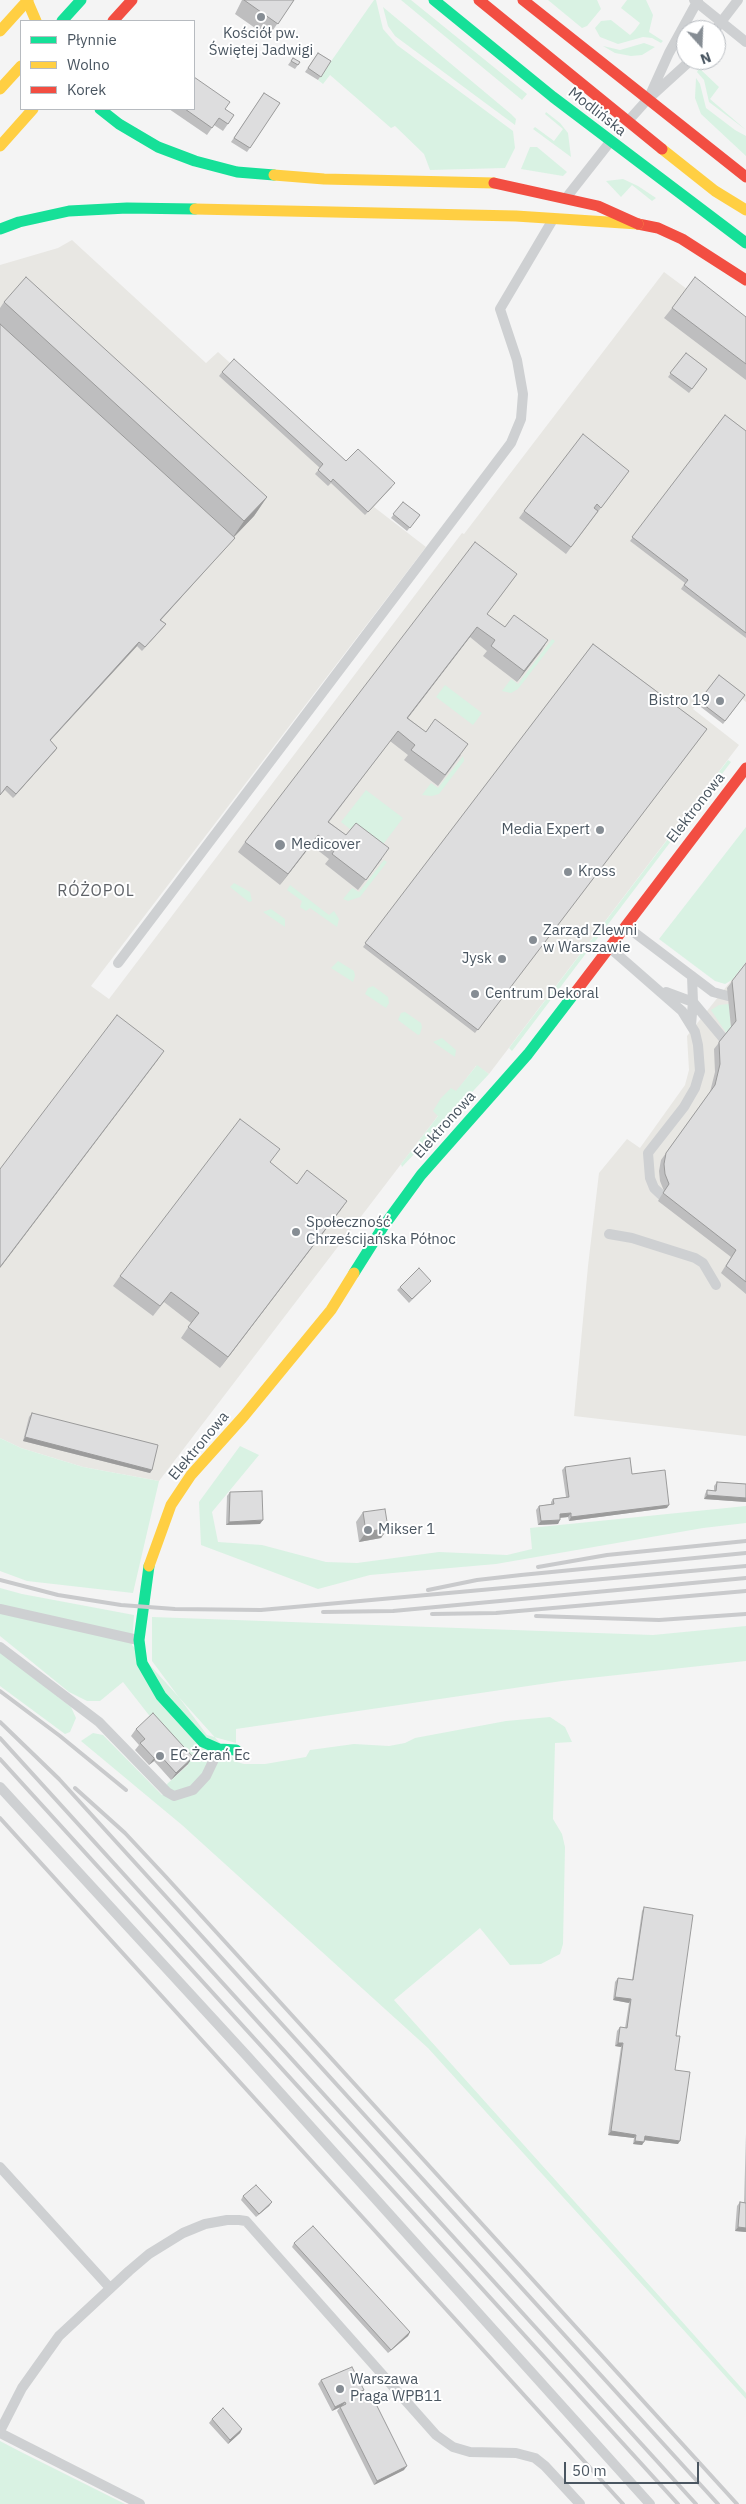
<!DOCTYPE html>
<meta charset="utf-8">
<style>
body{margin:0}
#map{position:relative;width:746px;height:2504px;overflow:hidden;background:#f4f4f4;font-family:"IBM Plex Sans",sans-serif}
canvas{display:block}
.legend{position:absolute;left:20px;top:20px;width:175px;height:90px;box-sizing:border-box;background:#fff;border:1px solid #b7bbc0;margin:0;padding:6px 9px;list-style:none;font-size:15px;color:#4a5661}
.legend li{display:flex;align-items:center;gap:10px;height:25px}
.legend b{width:25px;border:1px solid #b7bbc0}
.north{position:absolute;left:676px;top:20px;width:50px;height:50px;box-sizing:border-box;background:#fff;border:1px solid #b7bbc0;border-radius:50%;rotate:160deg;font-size:14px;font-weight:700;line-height:20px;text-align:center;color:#4a5661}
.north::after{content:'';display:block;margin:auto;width:18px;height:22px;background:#868d94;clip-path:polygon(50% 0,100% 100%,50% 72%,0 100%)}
.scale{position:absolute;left:564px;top:2462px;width:135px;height:22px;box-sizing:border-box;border:2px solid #4a5661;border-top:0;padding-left:6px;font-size:15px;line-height:18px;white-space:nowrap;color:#4a5661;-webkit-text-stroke:4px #fff;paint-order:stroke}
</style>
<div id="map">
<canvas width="746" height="2504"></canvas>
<ul class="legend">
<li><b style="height:6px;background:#16e098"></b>Płynnie</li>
<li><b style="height:6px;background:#ffcf43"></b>Wolno</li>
<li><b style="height:6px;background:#f24e42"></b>Korek</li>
</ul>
<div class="north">N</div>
<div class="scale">50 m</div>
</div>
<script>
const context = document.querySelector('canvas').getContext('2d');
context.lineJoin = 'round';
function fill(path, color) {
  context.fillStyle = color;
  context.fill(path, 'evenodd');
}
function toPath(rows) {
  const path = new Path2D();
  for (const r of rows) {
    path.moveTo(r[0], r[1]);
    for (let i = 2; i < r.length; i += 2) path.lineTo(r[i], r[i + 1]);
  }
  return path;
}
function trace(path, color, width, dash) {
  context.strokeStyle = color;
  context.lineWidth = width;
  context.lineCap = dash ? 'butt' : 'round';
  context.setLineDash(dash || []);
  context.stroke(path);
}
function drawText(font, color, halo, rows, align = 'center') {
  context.font = font + ' "IBM Plex Sans",sans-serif';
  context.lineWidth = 4;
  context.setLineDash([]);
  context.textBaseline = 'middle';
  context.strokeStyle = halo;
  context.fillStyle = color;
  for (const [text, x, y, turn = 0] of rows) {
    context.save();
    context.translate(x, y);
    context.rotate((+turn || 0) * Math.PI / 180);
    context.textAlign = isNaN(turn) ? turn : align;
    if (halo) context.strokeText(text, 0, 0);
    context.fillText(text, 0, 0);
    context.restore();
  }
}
fill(toPath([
 [72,240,206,363,218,352,343,465,355,452,392,487,374,507,426,547,91,986,109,999,462,533,464,534,664,272,746,333,746,702,716,679,693,709,739,745,489,1074,476,1066,159,1481,83,1467,21,1448,0,1438,0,265,58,248],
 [746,962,746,1436,574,1416,588,1266,599,1173,627,1139,640,1148,685,1085,689,1070,687,1036]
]), '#e8e7e3');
fill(toPath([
 [374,0,376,0,383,29,397,45,513,131,515,148,505,168,430,170,424,154,395,126,391,128,330,75,323,84,318,80],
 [401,0,411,0,527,94,522,100],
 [548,0,597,0,601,9,587,26,582,28],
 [627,0,646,0,653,15,649,32,663,41,661,43,652,38,643,37,618,44,600,37,595,28,601,21,611,20,630,35,635,30,640,23,621,8],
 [383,7,511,114,516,119,515,125,395,36,388,26],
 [644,43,655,47,642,55,631,56,615,53,603,46,620,50],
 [699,68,719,87,710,99,746,130,709,102,704,80,697,72],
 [696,78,700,84,706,108,735,130,746,136,746,156,701,114,695,98],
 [546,112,560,123,568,133,571,157,533,129,535,127,554,141,563,129,545,114],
 [530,147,537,147,567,172,563,176,521,169],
 [623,179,638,186,656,198,652,201,632,185,621,197,606,181],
 [552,639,555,641,518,689,511,693,502,691,511,679,518,684],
 [445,685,482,713,473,725,436,697],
 [463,756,464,761,439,794,432,796,422,795,431,783,438,788],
 [728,760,731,762,512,1051,509,1048],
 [366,790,403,818,378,851,341,822],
 [746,827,746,962,732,980,725,984,715,981,659,939],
 [384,860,387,862,360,897,348,901,343,899,352,888,359,892],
 [234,883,250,892,252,901,249,902,230,887],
 [290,885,329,915,334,911,339,919,337,927,310,908,306,911,300,907,302,901,287,890],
 [271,909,285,919,285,927,263,912],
 [338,961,354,971,355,976,353,982,331,968],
 [373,986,388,997,389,1003,386,1008,365,994,368,988],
 [729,1004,731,1028,727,1034,711,1010,719,1005],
 [405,1012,421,1023,422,1027,420,1034,418,1035,398,1020,401,1013],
 [442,1038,456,1050,455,1057,433,1042],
 [477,1065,489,1074,402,1167,401,1164,438,1116,433,1111,441,1098,451,1088,456,1091],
 [0,1438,21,1448,83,1467,159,1481,133,1593,27,1581,0,1571],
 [240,1446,259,1455,212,1512,218,1542,262,1545,326,1562,357,1563,439,1552,507,1555,532,1549,530,1528,746,1506,746,1523,703,1528,496,1564,370,1575,318,1589,201,1545,199,1502],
 [0,1588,22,1594,134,1615,132,1645,237,1762,244,1764,265,1764,306,1757,310,1750,354,1744,389,1746,405,1743,415,1738,506,1721,550,1717,565,1727,572,1742,555,1743,553,1819,562,1834,565,1847,563,1944,560,1954,541,1964,510,1965,480,1928,394,2000,746,2393,746,2399,428,2048,182,1825,81,1741,93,1733,103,1735,162,1795,168,1791,167,1784,188,1765,123,1682,100,1701,87,1701,69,1692,0,1636],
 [152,1617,653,1635,746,1626,746,1661,562,1681,236,1729,236,1743,207,1735,152,1661],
 [0,1652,71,1707,76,1718,70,1732,65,1734,0,1686],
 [0,2441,19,2451,125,2504,0,2504]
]), '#d9f2e3');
trace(toPath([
 [694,0,746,42],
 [715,30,738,0],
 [650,95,669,53,698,0],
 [629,120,647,100,691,60],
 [566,198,610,142],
 [627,927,713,992,728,996],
 [610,948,682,1011,695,1032,698,1045,700,1071,695,1088,684,1107,648,1153,650,1178,654,1188,671,1204],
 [118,963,511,443,521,419,523,394,517,360,500,309,552,221],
 [666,992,693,1002,723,1038],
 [691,1025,693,1002,692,976],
 [609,1234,632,1238,695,1258,703,1263,716,1285],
 [0,1609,138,1640],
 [0,1647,99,1722,167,1792,174,1796,193,1790,206,1776,218,1751],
 [0,1787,247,2056,650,2504],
 [0,2167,110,2288],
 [0,2431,22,2388,59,2336,129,2271,149,2254,183,2233,205,2224,227,2220,239,2220,246,2221,436,2435,453,2447,470,2452,516,2453,535,2458,545,2466,580,2504],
 [0,2433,140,2504]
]), '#ced0d2', 10);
trace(toPath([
 [434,0,553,97,746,243],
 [62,21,81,0],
 [100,109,119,124,158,147,195,161,237,172,274,175],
 [354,1273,383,1227,421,1175,528,1054,574,994],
 [149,1566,139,1640,142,1663,161,1696,203,1742,219,1749,236,1750]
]), '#16e098', 11);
trace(toPath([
 [0,31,28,0],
 [0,89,21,66],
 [0,146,33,109],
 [662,149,715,191,746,210],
 [274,175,324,179,494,183],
 [149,1566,171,1505,191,1475,244,1416,331,1310,354,1273]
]), '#ffcf43', 11);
trace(toPath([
 [523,0,746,177],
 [113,21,132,0],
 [638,224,658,228,682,239,746,280],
 [574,994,746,768]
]), '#f24e42', 11);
trace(toPath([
 [538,1567,607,1555,746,1541],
 [0,1580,58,1595,121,1605,175,1609,261,1610,746,1566],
 [428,1590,477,1580,521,1575,746,1553],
 [323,1612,393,1611,746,1578],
 [432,1614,496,1613,746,1591],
 [536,1616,659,1620,746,1614],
 [0,1691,60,1736,126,1790],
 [0,1722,59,1779,718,2504],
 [0,1738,696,2504],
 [0,1759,678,2504],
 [75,1788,125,1833,167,1878,737,2504],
 [0,1818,623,2504]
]), '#c9cacc', 4);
trace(toPath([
 [0,229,19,222,69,211,127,208,195,209]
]), '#16e098', 11);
trace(toPath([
 [27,0,36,21],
 [195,209,516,216,638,224]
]), '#ffcf43', 11);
trace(toPath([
 [479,0,662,149],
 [494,183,598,206,638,224]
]), '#f24e42', 11);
fill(toPath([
 [242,0,294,0,268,37,235,14],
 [318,53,331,61,318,80,305,72],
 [293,58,300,62,295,69,288,65],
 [264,93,280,103,247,152,231,142],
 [169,109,225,109,234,115,223,131,214,125,207,135],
 [4,302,267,497,254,516,234,537,235,538,232,541,161,620,166,624,163,628,142,651,137,646,50,741,57,748,13,798,5,790,0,795,0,308],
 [672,308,746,317,746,380,664,318],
 [686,353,707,369,689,393,668,377],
 [222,372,346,461,392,487,365,515,331,483,328,486,315,474,320,468,219,376],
 [725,415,746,431,746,638,681,589,685,583,630,541],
 [629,471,566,554,519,518,524,511],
 [403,502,420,515,407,531,391,518],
 [517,574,487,614,505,627,548,640,517,682,483,656,487,651,470,637,408,718,426,732,461,755,438,786,404,760,408,755,390,741,329,822,346,835,382,859,358,890,325,864,329,859,311,845,280,885,238,852,245,842],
 [593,644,707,729,475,1033,363,947],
 [719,675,745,695,723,724,697,704],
 [746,963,746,1294,721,1273,731,1257,658,1201,664,1191,660,1181,659,1171,661,1160,710,1092,715,1072,714,1049,731,1027,727,988],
 [270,1162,297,1184,347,1201,220,1368,181,1338,191,1323,164,1302,153,1316,113,1286,120,1276],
 [428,1284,409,1303,397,1290,400,1287],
 [32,1413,152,1470,150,1473,23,1441,29,1417],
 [565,1467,632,1474,667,1508,569,1521,568,1517,560,1518,558,1524,538,1525,536,1510,539,1506,551,1504,551,1502,553,1499,566,1497,562,1470],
 [717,1482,746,1484,746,1502,704,1499,705,1494,707,1490,714,1491,714,1486],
 [230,1492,260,1524,226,1525,227,1496],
 [363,1512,388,1528,381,1538,359,1542,356,1522],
 [136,1729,188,1764,171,1780,154,1761,149,1765,135,1750,139,1745,131,1736],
 [644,1907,676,2036,675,2070,678,2144,644,2140,642,2145,633,2144,634,2138,608,2135,621,2047,615,2046,617,2031,620,2027,625,2028,629,2003,613,2000,615,1982,618,1978,632,1980,642,1911],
 [746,2134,746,2232,735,2231,737,2206,740,2202,744,2203],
 [243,2196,272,2202,269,2206,256,2217,241,2200],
 [294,2243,410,2332,408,2336,388,2353,292,2247],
 [321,2380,364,2390,361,2393,358,2395,404,2470,374,2485,337,2411,340,2407,343,2406,332,2411,318,2384],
 [212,2419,242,2429,240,2433,228,2444,209,2423]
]), '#bebebf');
fill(toPath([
 [267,497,254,516,231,540,244,521],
 [235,538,232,541,158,623,160,620],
 [477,627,470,637,400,728,407,718],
 [548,640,541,651,517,682,524,671],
 [139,642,137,646,47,744,50,740],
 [57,748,55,751,13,798,16,794],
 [318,835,311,845,280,885,288,874],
 [164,1051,157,1061,0,1268,0,1267],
 [347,1201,340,1211,220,1368,228,1357],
 [25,1437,152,1470,150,1473,23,1441],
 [707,1495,746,1498,746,1502,704,1499],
 [669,1505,667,1508,569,1521,571,1517],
 [571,1513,568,1517,557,1518,560,1514],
 [263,1520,260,1524,226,1525,229,1522],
 [560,1520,558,1524,538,1525,541,1521],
 [388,1528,381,1538,359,1542,366,1532],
 [159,1754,154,1761,149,1765,154,1758],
 [193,1757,188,1764,171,1780,176,1773],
 [615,1997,631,1999,629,2003,613,2000],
 [618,2043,623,2043,621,2047,615,2046],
 [611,2131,636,2135,634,2138,608,2135],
 [645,2136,680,2141,678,2144,643,2140],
 [635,2141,644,2142,642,2145,633,2144],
 [272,2202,269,2206,256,2217,259,2214],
 [738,2227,746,2228,746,2232,735,2231],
 [410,2332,408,2336,388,2353,391,2350],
 [364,2390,361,2393,355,2397,357,2393],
 [345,2402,342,2406,332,2411,335,2407],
 [242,2429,240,2433,228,2444,230,2440],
 [407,2466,404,2470,374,2485,377,2481]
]), '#9b9b9b');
const building = toPath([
 [244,0,294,0,278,24,244,0],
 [318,53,331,61,321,77,308,68,318,53],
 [293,58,300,62,298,65,291,61,293,58],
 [194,77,230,102,225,109,234,115,228,124,219,118,212,128,185,109,194,109,194,77],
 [264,93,280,103,250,148,234,138,264,93],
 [26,277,267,497,244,521,4,302,26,277],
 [695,277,746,317,746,364,672,308,695,277],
 [0,324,235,538,160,620,166,624,145,647,139,642,50,740,57,748,16,794,7,786,0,795,0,324],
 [686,353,707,369,692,389,670,373,686,353],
 [234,359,346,461,358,449,395,483,368,512,333,479,331,482,318,470,323,464,222,372,234,359],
 [725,415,746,431,746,633,684,585,688,580,632,537,725,415],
 [583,434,629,471,601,508,597,504,594,508,598,511,571,547,524,511,583,434],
 [403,502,420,515,410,528,393,514,403,502],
 [475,542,517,574,487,614,505,627,514,615,548,640,524,671,491,646,495,640,477,627,407,718,426,732,435,719,468,744,445,775,411,750,415,745,398,731,328,822,346,835,356,823,389,848,366,880,332,854,336,848,318,835,288,874,245,842,475,542],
 [593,644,707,729,478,1030,365,943,593,644],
 [719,675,745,695,725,721,699,701,719,675],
 [746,963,746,1282,726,1266,736,1250,663,1193,669,1184,665,1174,664,1164,666,1153,715,1085,720,1064,719,1042,736,1021,732,981,746,963],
 [117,1015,164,1051,0,1267,0,1169,117,1015],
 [240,1119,280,1149,270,1162,297,1184,307,1170,347,1201,228,1357,188,1327,199,1313,171,1292,160,1306,120,1276,240,1119],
 [419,1268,431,1281,412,1299,400,1287,419,1268],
 [32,1413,158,1445,152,1470,25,1437,32,1413],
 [630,1458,632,1474,665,1470,669,1505,571,1517,571,1513,560,1514,560,1520,541,1521,539,1506,554,1504,553,1499,569,1497,565,1467,630,1458],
 [717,1482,746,1484,746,1498,707,1495,707,1490,716,1491,717,1482],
 [262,1491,263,1520,229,1522,230,1492,262,1491],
 [385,1509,388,1528,366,1532,363,1512,385,1509],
 [153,1713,193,1757,176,1773,159,1754,154,1758,140,1743,145,1739,136,1729,153,1713],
 [644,1907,693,1915,676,2036,680,2036,675,2070,690,2072,680,2141,645,2136,644,2142,635,2141,636,2135,611,2131,623,2043,618,2043,620,2027,627,2028,631,1999,615,1997,618,1978,633,1980,644,1907],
 [256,2185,272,2202,259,2214,243,2196,256,2185],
 [740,2202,746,2203,746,2228,738,2227,740,2202],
 [313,2226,410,2332,391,2350,294,2243,313,2226],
 [352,2367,364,2390,357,2393,359,2398,370,2392,407,2466,377,2481,340,2407,346,2404,345,2402,335,2407,321,2380,352,2367],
 [223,2408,242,2429,230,2440,212,2419,223,2408]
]);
fill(building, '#ddddde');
trace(building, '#9b9b9b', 1);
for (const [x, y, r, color] of [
 [261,17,5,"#868d94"],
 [720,701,5,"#868d94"],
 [600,830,5,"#868d94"],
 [280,845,6,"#868d94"],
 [568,872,5,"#868d94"],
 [533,940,5,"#868d94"],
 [502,959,5,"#868d94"],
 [475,994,5,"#868d94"],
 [296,1232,5,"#868d94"],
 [368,1530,5,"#868d94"],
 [160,1756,5,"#868d94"],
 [340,2389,5,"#868d94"]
]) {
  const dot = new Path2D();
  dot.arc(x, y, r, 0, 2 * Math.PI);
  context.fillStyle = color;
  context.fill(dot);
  trace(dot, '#fff', 2);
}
drawText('15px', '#4a5661', '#fff', [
 ["Kościół pw.",261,34,"center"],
 ["Świętej Jadwigi",261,51,"center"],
 ["Bistro 19",710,701,"right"],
 ["Media Expert",590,830,"right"],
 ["Medicover",291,845],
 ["Kross",578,872],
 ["Zarząd Zlewni",543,931],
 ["w Warszawie",543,948],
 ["Jysk",492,959,"right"],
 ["Centrum Dekoral",485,994],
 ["Społeczność",306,1223],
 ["Chrześcijańska Północ",306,1240],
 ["Mikser 1",378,1530],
 ["EC Żerań Ec",170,1756],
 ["Warszawa",350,2380],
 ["Praga WPB11",350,2397]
], 'left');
drawText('15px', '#4a5661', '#fff', [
 ["Modlińska",597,112,38],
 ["Elektronowa",696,808,-52],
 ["Elektronowa",445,1125,-48],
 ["Elektronowa",199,1446,-50]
]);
context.letterSpacing = '1px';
drawText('16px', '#5f6368', '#fff', [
 ["RÓŻOPOL",96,891]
]);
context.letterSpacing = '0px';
</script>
